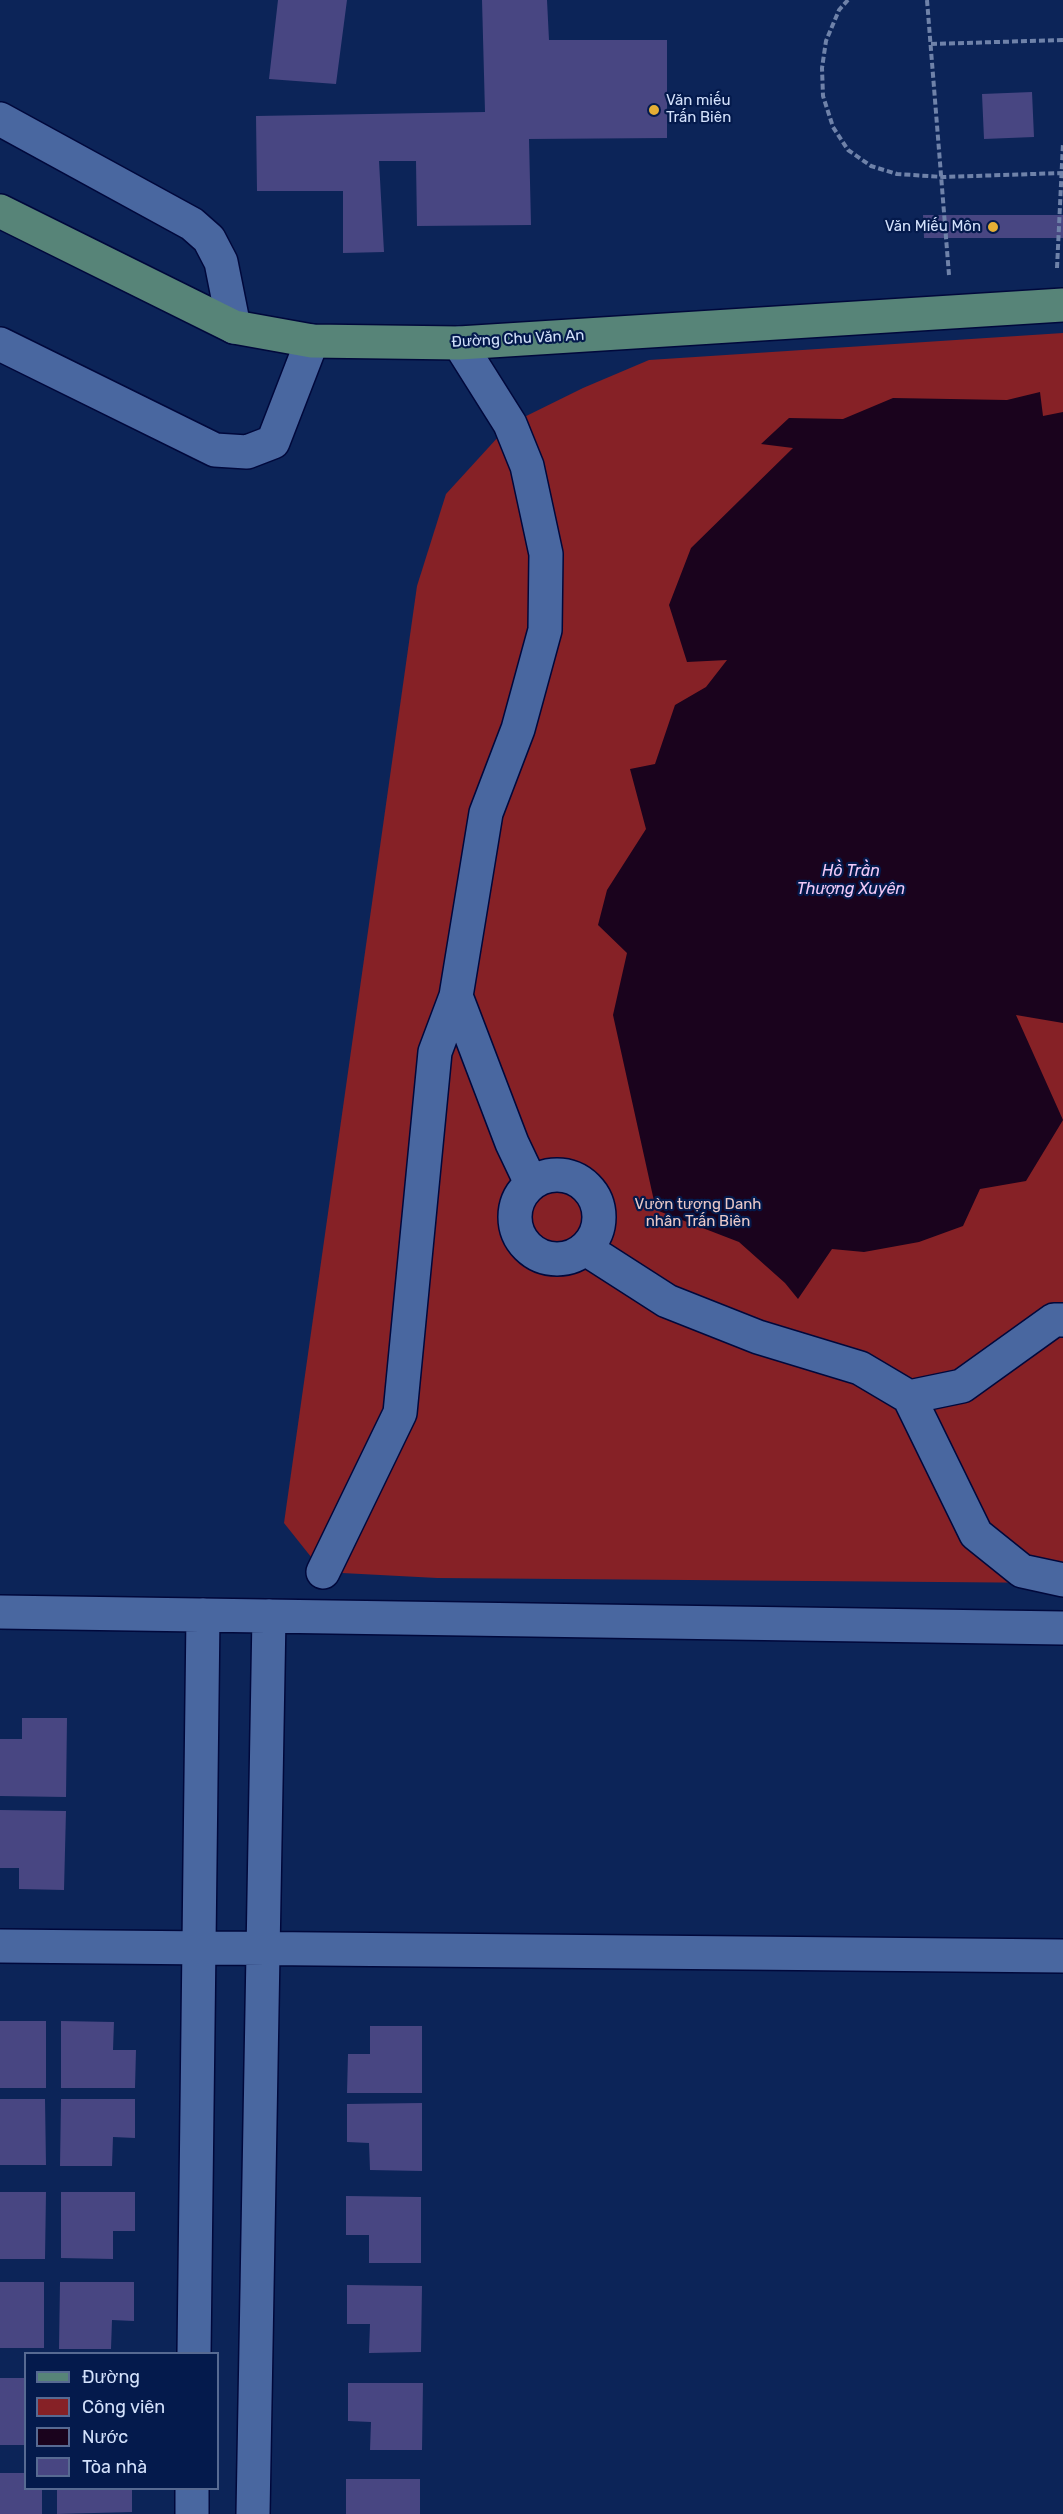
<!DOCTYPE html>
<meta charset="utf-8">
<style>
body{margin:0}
#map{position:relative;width:1063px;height:2514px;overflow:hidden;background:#0c2458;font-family:Rubik,sans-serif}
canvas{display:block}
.legend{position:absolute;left:24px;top:2352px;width:195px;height:138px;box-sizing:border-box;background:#041a4c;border:2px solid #576a92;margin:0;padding:8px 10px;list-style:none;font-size:18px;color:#d3e1fb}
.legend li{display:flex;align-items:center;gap:12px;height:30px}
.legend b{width:30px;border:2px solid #576a92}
</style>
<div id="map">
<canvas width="1063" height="2514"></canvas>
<ul class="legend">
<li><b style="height:8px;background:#578478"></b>Đường</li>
<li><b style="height:16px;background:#862126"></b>Công viên</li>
<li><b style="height:16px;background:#1a031d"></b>Nước</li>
<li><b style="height:16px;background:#484682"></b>Tòa nhà</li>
</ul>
</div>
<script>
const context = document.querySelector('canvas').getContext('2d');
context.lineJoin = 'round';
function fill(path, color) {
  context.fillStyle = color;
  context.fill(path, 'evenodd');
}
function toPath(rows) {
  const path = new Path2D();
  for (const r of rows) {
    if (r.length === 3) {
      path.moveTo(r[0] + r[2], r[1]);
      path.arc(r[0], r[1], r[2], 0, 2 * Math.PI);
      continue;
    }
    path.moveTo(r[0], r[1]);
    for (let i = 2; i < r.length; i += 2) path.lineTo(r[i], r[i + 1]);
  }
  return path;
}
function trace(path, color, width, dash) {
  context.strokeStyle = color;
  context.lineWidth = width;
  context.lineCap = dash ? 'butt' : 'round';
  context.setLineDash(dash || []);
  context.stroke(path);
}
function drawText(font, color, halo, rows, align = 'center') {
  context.font = font + ' Rubik,sans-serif';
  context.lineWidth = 4.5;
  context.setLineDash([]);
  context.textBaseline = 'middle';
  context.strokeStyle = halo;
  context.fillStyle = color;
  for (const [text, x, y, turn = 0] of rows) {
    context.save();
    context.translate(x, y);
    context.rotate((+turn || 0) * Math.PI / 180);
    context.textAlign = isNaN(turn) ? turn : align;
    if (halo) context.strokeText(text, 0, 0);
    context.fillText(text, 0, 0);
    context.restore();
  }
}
fill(toPath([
 [1063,333,1063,1583,437,1578,323,1572,284,1523,417,586,446,494,510,424,583,388,649,360]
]), '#862126');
fill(toPath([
 [1040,392,1043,416,1063,412,1063,1023,1016,1015,1063,1120,1026,1181,980,1189,963,1226,919,1242,864,1252,832,1249,798,1299,785,1283,739,1242,656,1210,613,1015,627,953,598,925,607,890,646,829,630,769,655,764,675,705,706,687,727,660,687,662,669,605,691,548,793,448,761,444,789,418,843,419,893,398,1007,400]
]), '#1a031d');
fill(toPath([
 [278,0,347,0,336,84,269,79],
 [482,0,547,0,549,40,667,40,667,138,529,139,531,225,417,226,416,161,379,161,384,252,343,253,343,191,257,191,256,116,485,112],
 [1032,92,1034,137,984,139,982,94],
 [923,215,1063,215,1063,238,924,238],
 [22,1718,67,1718,66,1797,0,1796,0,1739,22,1739],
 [0,1810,66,1811,64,1890,19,1889,19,1868,0,1868],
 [0,2021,46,2021,46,2088,0,2088],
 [61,2021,114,2022,113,2050,136,2050,135,2088,61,2088],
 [370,2026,422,2026,422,2093,347,2093,348,2054,370,2054],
 [0,2099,45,2099,46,2165,0,2165],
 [61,2099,135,2099,135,2138,113,2137,112,2166,60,2166],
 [422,2103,422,2171,370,2170,369,2143,347,2142,347,2104],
 [0,2192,46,2192,45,2259,0,2259],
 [61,2192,135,2192,135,2231,113,2231,113,2259,61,2258],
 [346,2196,421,2197,421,2263,369,2263,369,2235,346,2235],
 [0,2282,44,2282,44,2348,0,2348],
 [60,2282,134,2282,134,2321,112,2320,111,2349,59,2349],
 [347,2285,422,2286,421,2352,369,2353,370,2324,347,2324],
 [0,2378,26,2378,26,2445,0,2445],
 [348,2383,423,2383,422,2450,370,2450,371,2422,348,2421],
 [0,2473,26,2473,26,2488,42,2488,42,2514,0,2514],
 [346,2479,420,2479,420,2514,346,2514],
 [57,2488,132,2488,132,2512,57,2514]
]), '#484682');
const minor = toPath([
 [0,119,192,224,209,239,221,262,234,327],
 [0,344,215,450,247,452,273,442,312,341],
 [456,996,512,1143,531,1183],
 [557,1217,42],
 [586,1249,667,1301,758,1337,860,1368,909,1397,976,1534,1022,1571,1063,1580],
 [909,1397,962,1386,1054,1320,1063,1320],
 [323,1572,400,1413,435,1052,456,996,486,813,518,729,545,630,546,554,527,466,510,424,459,343],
 [0,1612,1063,1628],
 [0,1946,1063,1956],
 [194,2354,203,1615],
 [192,2514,192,2488],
 [253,2514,269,1616]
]);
const major = toPath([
 [0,211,234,327,312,341,459,343,1063,305]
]);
trace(minor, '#00083b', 36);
trace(major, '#00083b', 36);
trace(toPath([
 [848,0,839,10,826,41,822,68,823,96,833,127,848,150,871,166,897,174,943,177,1063,173],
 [927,0,949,275],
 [931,44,1063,40],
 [1057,268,1063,143]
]), '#6f82a9', 4, [6, 3]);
trace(minor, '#4967a0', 33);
trace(major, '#578478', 33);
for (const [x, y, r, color] of [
 [654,110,6,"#e4ae35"],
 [993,227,6,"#e4ae35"]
]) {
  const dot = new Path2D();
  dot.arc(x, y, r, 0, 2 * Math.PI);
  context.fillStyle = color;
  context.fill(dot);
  trace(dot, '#041a4c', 2);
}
drawText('15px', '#d3e1fb', '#041a4c', [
 ["Văn miếu",666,101],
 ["Trấn Biên",666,118],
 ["Văn Miếu Môn",981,227,"right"]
], 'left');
drawText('15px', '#d3e1fb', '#041a4c', [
 ["Đường Chu Văn An",518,339,-3]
]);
drawText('15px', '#ebcac8', '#041a4c', [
 ["Vườn tượng Danh",698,1205],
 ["nhân Trấn Biên",698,1222]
]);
drawText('italic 16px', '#f3caf7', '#041a4c', [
 ["Hồ Trần",851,871],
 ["Thượng Xuyên",851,889]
]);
</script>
